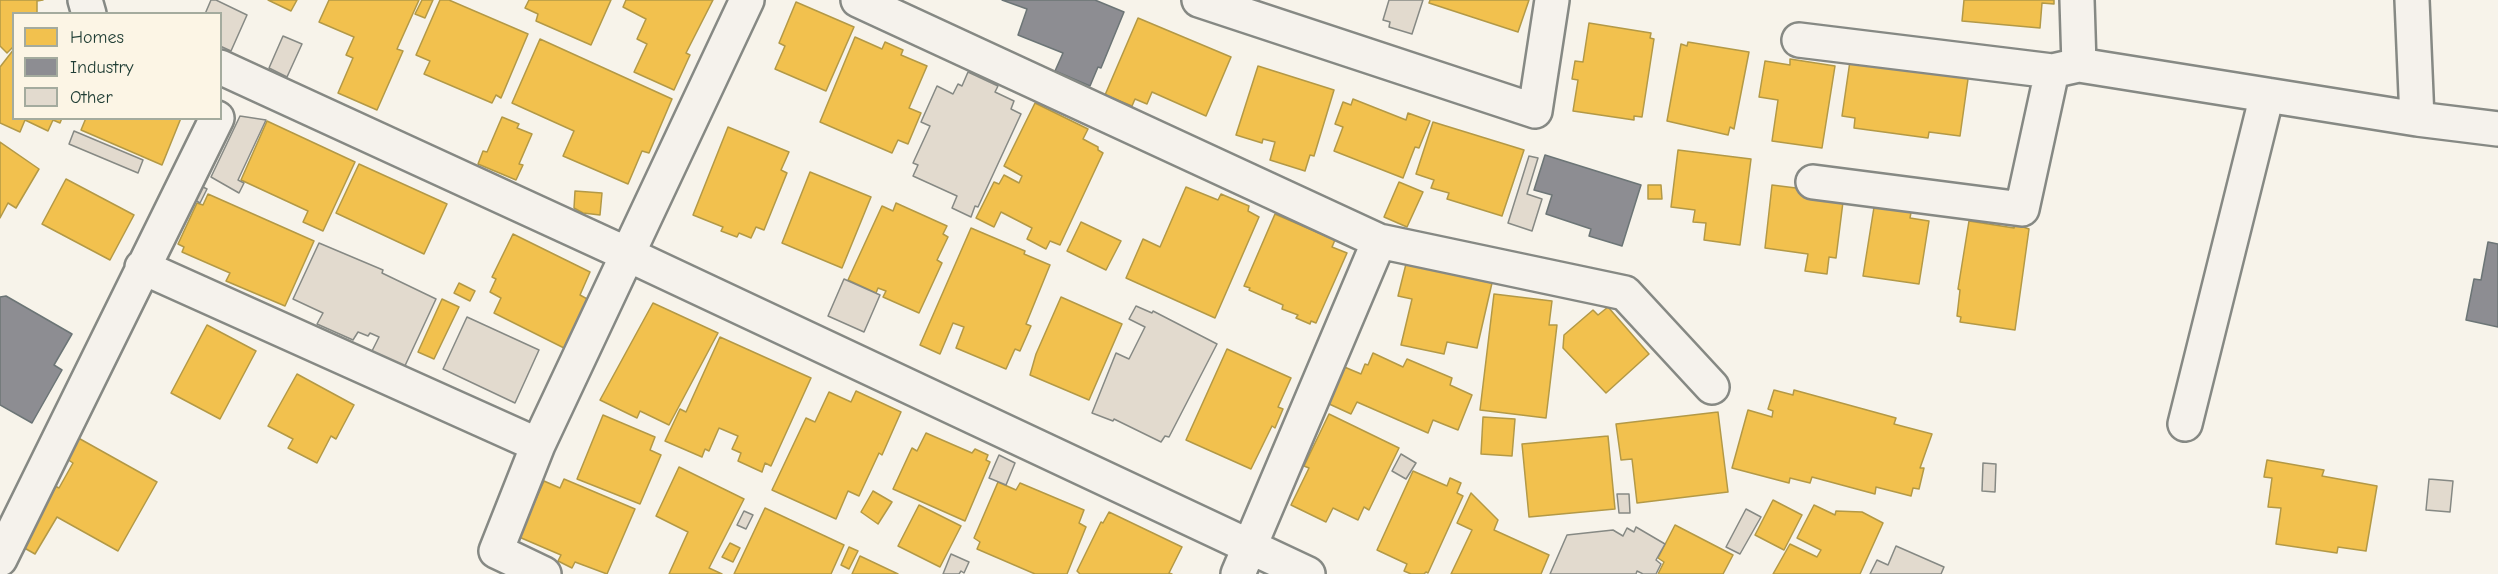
<!DOCTYPE html>
<style>
body{margin:0}
#map{position:relative;width:2498px;height:574px;overflow:hidden;background:#f7f3ea;font-family:"Comic Neue",sans-serif}
canvas{display:block}
.legend{position:absolute;left:12px;top:12px;width:210px;height:108px;box-sizing:border-box;background:#fcf5e5;border:2px solid #a4ab9e;margin:0;padding:8px 10px;list-style:none;font-size:18px;color:#1f3d34}
.legend li{display:flex;align-items:center;gap:12px;height:30px}
.legend b{width:30px;border:2px solid #a4ab9e}
</style>
<div id="map">
<canvas width="2498" height="574"></canvas>
<ul class="legend">
<li><b style="height:16px;background:#f2c14e"></b>Homes</li>
<li><b style="height:16px;background:#8d8d92"></b>Industry</li>
<li><b style="height:16px;background:#e2dace"></b>Other</li>
</ul>
</div>
<script>
const context = document.querySelector('canvas').getContext('2d');
context.lineJoin = 'round';
function fill(path, color) {
  context.fillStyle = color;
  context.fill(path, 'evenodd');
}
function toPath(rows) {
  const path = new Path2D();
  for (const r of rows) {
    path.moveTo(r[0], r[1]);
    for (let i = 2; i < r.length; i += 2) path.lineTo(r[i], r[i + 1]);
  }
  return path;
}
function trace(path, color, width, dash) {
  context.strokeStyle = color;
  context.lineWidth = width;
  context.lineCap = dash ? 'butt' : 'round';
  context.setLineDash(dash || []);
  context.stroke(path);
}
const homes = toPath([
 [0,0,43,0,37,1,37,14,14,14,14,46,7,53,0,46,0,0],
 [268,0,297,0,291,11,268,0],
 [329,0,419,0,397,49,403,51,377,110,338,93,353,58,346,55,354,37,319,22,329,0],
 [422,0,433,0,425,18,415,14,422,0],
 [440,0,449,0,528,34,501,98,496,95,492,103,424,74,430,61,416,55,440,0],
 [529,0,611,0,591,45,536,21,538,14,525,8,529,0],
 [626,0,713,0,686,53,690,55,674,90,634,72,647,44,637,39,646,19,623,7,626,0],
 [1430,0,1529,0,1518,32,1429,3,1430,0],
 [1964,0,2054,0,2054,4,2042,3,2040,28,1962,21,1964,0],
 [796,2,854,27,826,91,775,69,785,46,779,43,796,2],
 [1138,18,1231,57,1206,116,1152,92,1147,104,1135,99,1132,106,1105,95,1138,18],
 [1589,23,1651,33,1650,38,1654,39,1642,117,1634,116,1634,120,1573,111,1578,80,1572,79,1575,61,1583,62,1589,23],
 [855,37,882,49,885,42,903,50,901,55,927,66,909,108,921,113,908,144,898,140,892,153,820,122,855,37],
 [540,39,672,99,649,153,642,151,628,184,563,156,574,131,512,103,540,39],
 [1688,42,1749,52,1734,129,1730,127,1728,135,1667,121,1681,44,1687,46,1688,42],
 [14,49,14,118,62,118,60,123,53,120,48,131,25,120,20,132,0,123,0,67,14,49],
 [1790,59,1835,66,1822,148,1772,141,1778,100,1759,97,1765,61,1790,65,1790,59],
 [1850,61,1969,72,1960,136,1929,132,1928,138,1854,128,1855,118,1842,116,1850,61],
 [1258,66,1334,90,1314,156,1310,155,1305,171,1270,160,1275,142,1263,139,1262,143,1236,135,1258,66],
 [1353,99,1406,120,1408,113,1430,121,1419,148,1415,147,1403,178,1334,151,1343,127,1335,124,1343,102,1351,105,1353,99],
 [1035,103,1088,129,1083,139,1098,147,1098,150,1103,153,1060,245,1050,241,1046,249,1027,239,1032,228,1001,212,994,227,976,218,994,182,999,184,1004,175,1019,183,1022,176,1004,166,1035,103],
 [502,117,519,124,517,128,532,134,519,164,523,165,516,180,478,164,483,151,487,152,502,117],
 [86,118,181,118,162,165,81,130,86,118],
 [267,121,355,162,323,231,303,222,308,211,241,180,267,121],
 [1433,122,1524,150,1502,216,1447,199,1449,193,1431,188,1434,180,1416,174,1433,122],
 [728,127,789,152,781,170,787,173,764,230,756,227,751,238,739,233,737,237,721,231,723,227,693,215,728,127],
 [0,142,39,169,16,208,8,203,0,218,0,142],
 [1678,150,1751,159,1740,245,1704,240,1706,223,1693,222,1695,210,1671,207,1678,150],
 [359,164,447,204,424,254,336,213,359,164],
 [810,172,871,197,842,268,782,243,810,172],
 [66,179,134,215,110,260,42,224,66,179],
 [1399,182,1423,192,1407,227,1384,217,1399,182],
 [1648,185,1661,185,1662,199,1648,199,1648,185],
 [1772,185,1844,194,1836,258,1829,257,1827,274,1805,271,1808,254,1765,248,1772,185],
 [1186,187,1218,200,1221,194,1249,206,1248,211,1259,217,1215,318,1126,278,1143,239,1160,247,1186,187],
 [575,191,602,193,600,215,583,213,574,208,575,191],
 [208,194,314,241,285,306,226,281,230,273,182,252,184,247,178,244,197,203,203,205,208,194],
 [1875,201,1912,207,1910,218,1929,221,1919,284,1863,276,1875,201],
 [896,203,947,226,943,234,948,237,937,260,942,263,919,313,883,297,886,291,878,288,876,293,848,280,882,206,893,211,896,203],
 [1275,214,1335,240,1332,247,1347,253,1316,323,1311,321,1310,324,1296,318,1298,315,1282,309,1283,305,1249,290,1250,288,1244,286,1275,214],
 [1969,221,2014,228,2015,224,2029,229,2015,330,1960,322,1961,317,1957,316,1960,290,1958,289,1969,221],
 [1081,222,1121,241,1106,270,1067,251,1081,222],
 [971,228,1025,251,1024,254,1050,265,1026,324,1031,326,1020,351,1015,349,1006,369,956,348,964,327,953,323,940,354,920,345,971,228],
 [513,234,590,272,580,295,589,300,564,348,494,313,501,298,490,292,496,279,492,277,513,234],
 [1406,264,1492,283,1477,348,1447,342,1444,354,1401,345,1412,299,1398,296,1406,264],
 [459,283,475,291,470,301,454,293,459,283],
 [1494,294,1552,301,1549,325,1557,325,1546,418,1480,410,1494,294],
 [1061,297,1122,324,1089,400,1030,375,1036,354,1061,297],
 [442,299,459,307,434,359,418,352,442,299],
 [653,303,718,333,669,425,640,411,637,418,600,400,653,303],
 [1608,307,1649,354,1606,393,1563,348,1564,335,1593,310,1598,315,1608,307],
 [207,325,256,351,220,419,171,393,207,325],
 [720,337,811,378,771,466,765,463,762,472,738,461,741,453,732,449,738,436,719,428,709,451,705,449,702,457,665,441,680,409,686,412,720,337],
 [1227,349,1291,378,1278,407,1283,409,1275,428,1272,426,1251,469,1186,440,1227,349],
 [1373,353,1403,367,1407,359,1452,378,1450,385,1472,395,1458,430,1433,420,1428,433,1357,402,1351,414,1327,403,1342,366,1361,374,1365,364,1368,365,1373,353],
 [297,374,354,405,336,439,331,436,317,463,288,448,293,439,268,426,297,374],
 [1774,390,1793,395,1794,390,1896,418,1894,424,1932,434,1920,468,1924,468,1919,489,1913,488,1911,496,1876,487,1875,494,1812,477,1810,483,1790,478,1789,483,1732,468,1748,410,1772,417,1773,411,1768,409,1774,390],
 [856,391,901,412,882,455,879,453,859,496,848,491,836,519,772,490,806,418,815,422,829,392,851,402,856,391],
 [1718,412,1728,492,1637,503,1632,459,1621,460,1616,424,1718,412],
 [1329,414,1399,448,1369,510,1364,507,1358,520,1333,508,1326,522,1291,505,1309,468,1304,466,1329,414],
 [603,415,655,437,650,450,661,455,640,504,577,479,603,415],
 [1483,417,1515,419,1512,456,1481,454,1483,417],
 [926,433,972,453,975,449,988,455,986,460,990,462,965,521,893,489,912,448,917,451,926,433],
 [73,435,157,482,118,551,57,517,35,554,12,541,45,481,59,488,73,463,61,455,73,435],
 [1608,436,1615,509,1529,517,1522,444,1608,436],
 [2267,460,2324,470,2322,476,2377,486,2366,551,2338,547,2337,553,2276,544,2281,508,2268,507,2272,478,2264,477,2267,460],
 [679,467,744,499,709,568,722,574,669,574,688,532,656,516,679,467],
 [1413,471,1447,486,1450,478,1461,483,1457,493,1463,496,1428,573,1426,572,1424,574,1411,574,1404,571,1407,564,1377,550,1413,471],
 [564,479,635,509,607,574,575,562,572,568,558,561,561,555,519,537,544,481,560,488,564,479],
 [998,482,1016,490,1020,483,1084,510,1079,523,1086,527,1067,574,1035,574,977,549,980,542,974,538,998,482],
 [873,491,892,502,878,524,861,512,873,491],
 [1471,493,1498,520,1494,530,1549,555,1541,574,1451,574,1472,530,1457,523,1471,493],
 [1773,500,1802,515,1784,550,1755,535,1773,500],
 [919,505,961,526,940,567,898,546,919,505],
 [1814,505,1835,515,1836,511,1862,512,1883,523,1860,574,1773,574,1790,544,1817,557,1821,550,1797,538,1814,505],
 [765,508,844,545,831,574,734,574,765,508],
 [1109,512,1182,547,1169,573,1172,574,1080,574,1077,571,1101,522,1103,523,1109,512],
 [1675,525,1733,555,1723,574,1658,574,1664,562,1658,558,1675,525],
 [730,543,740,548,733,562,722,557,730,543],
 [849,547,858,551,849,569,841,565,849,547],
 [860,556,898,574,852,574,860,556]
]);
fill(homes, '#f2c14e');
trace(homes, '#b39946', 1.5);
const industry = toPath([
 [1002,0,1095,0,1124,12,1101,68,1098,67,1090,86,1055,71,1063,53,1018,35,1027,9,1002,0],
 [1545,155,1641,185,1622,246,1589,236,1591,229,1546,214,1552,195,1534,190,1545,155],
 [2488,242,2498,244,2498,327,2466,320,2474,279,2481,280,2488,242],
 [6,296,72,334,54,365,62,370,32,423,0,405,0,297,6,296]
]);
fill(industry, '#8d8d92');
trace(industry, '#6c7576', 1.5);
const building = toPath([
 [211,0,216,0,247,15,231,51,220,46,220,14,205,14,211,0],
 [1389,0,1423,0,1412,34,1389,27,1390,22,1383,20,1389,0],
 [283,36,302,44,287,77,269,68,283,36],
 [968,72,998,86,995,92,1014,101,1011,109,1021,114,978,207,975,206,971,217,952,208,957,196,913,176,918,165,913,163,930,126,921,122,937,86,953,94,958,84,962,86,968,72],
 [240,116,266,120,238,180,244,183,239,193,211,177,240,116],
 [74,131,143,160,138,173,69,144,74,131],
 [1529,156,1538,158,1527,194,1542,199,1532,231,1508,223,1529,156],
 [199,185,207,189,200,203,193,199,199,185],
 [319,243,383,270,382,273,436,299,403,370,370,355,379,337,370,333,368,336,358,332,353,340,317,324,323,313,293,299,319,243],
 [844,279,880,295,864,332,828,316,844,279],
 [1136,306,1152,313,1153,311,1217,344,1169,437,1165,436,1161,442,1114,419,1113,421,1092,413,1116,353,1129,359,1145,327,1129,319,1136,306],
 [467,317,539,350,515,403,443,369,467,317],
 [1401,454,1416,463,1406,479,1392,471,1401,454],
 [999,455,1015,463,1006,485,989,478,999,455],
 [1983,463,1996,464,1995,492,1982,491,1983,463],
 [2429,479,2453,481,2450,512,2426,510,2429,479],
 [1617,494,1629,494,1630,513,1619,513,1617,494],
 [1746,509,1761,517,1740,554,1726,547,1746,509],
 [744,511,753,515,746,529,737,525,744,511],
 [1636,527,1665,544,1656,560,1661,564,1656,574,1643,574,1637,571,1636,574,1550,574,1567,535,1613,530,1623,536,1627,528,1634,532,1636,527],
 [1896,546,1944,567,1941,574,1870,574,1877,560,1888,565,1896,546],
 [951,554,969,562,964,573,961,571,959,574,943,574,951,554]
]);
fill(building, '#e2dace');
trace(building, '#868984', 1.5);
const minor = toPath([
 [85,0,89,14],
 [858,0,1379,241,1238,574],
 [1199,0,1535,111,1552,0],
 [2077,0,2079,65,2417,119,2498,129],
 [2412,0,2417,119],
 [1799,40,2052,71],
 [220,67,629,255,1308,574],
 [1813,182,2022,209,2052,71,2079,65],
 [1379,241,1625,293,1712,387],
 [142,267,538,445],
 [2185,424,2267,95],
 [0,559,217,118],
 [544,574,496,551,538,445,747,0]
]);
trace(minor, '#868984', 38);
trace(minor, '#f5f2ec', 33);
</script>
